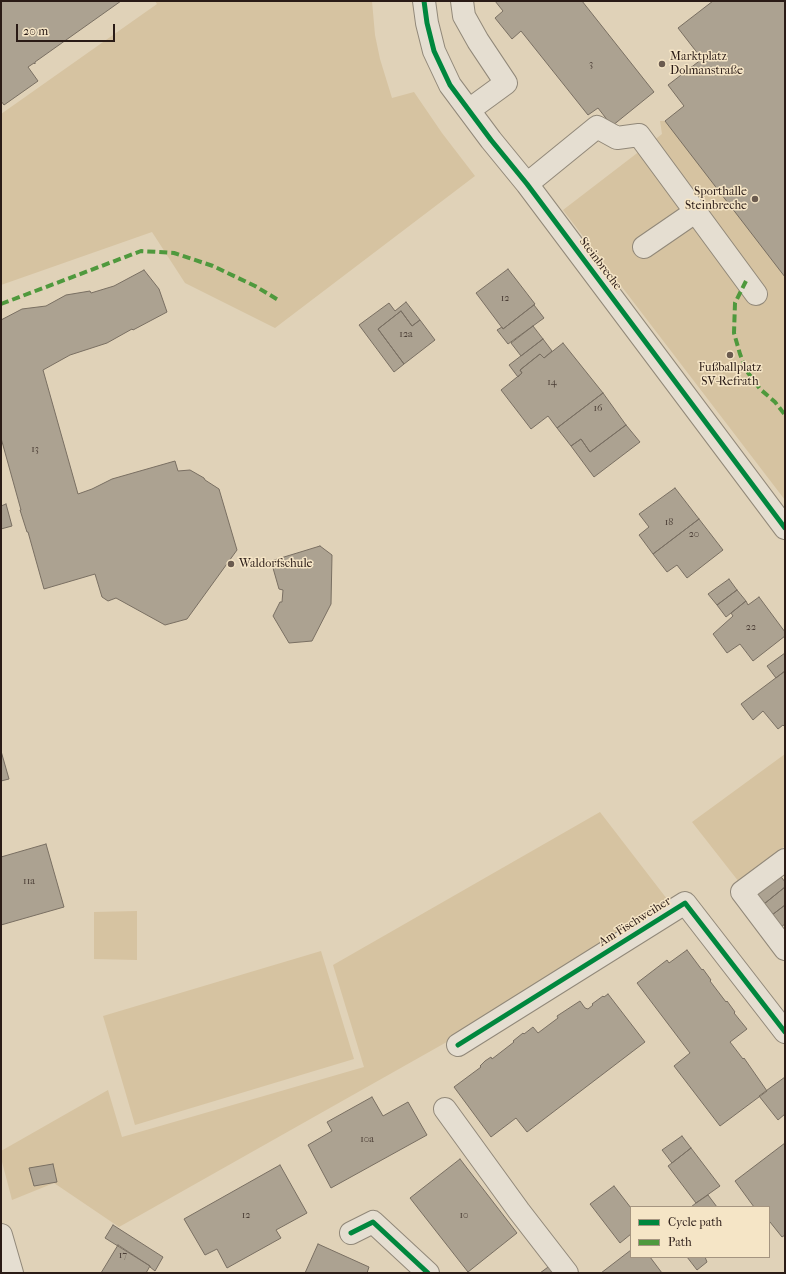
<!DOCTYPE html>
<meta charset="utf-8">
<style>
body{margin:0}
#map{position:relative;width:786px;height:1274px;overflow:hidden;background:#e0d2b8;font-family:"IM FELL French Canon",serif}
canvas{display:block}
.frame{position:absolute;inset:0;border:2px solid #2a1b16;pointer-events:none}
.legend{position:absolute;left:630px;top:1206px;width:140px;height:52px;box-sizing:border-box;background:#f5e5c6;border:1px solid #a49480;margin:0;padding:5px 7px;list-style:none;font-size:12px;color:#2a1b16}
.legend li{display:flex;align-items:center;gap:8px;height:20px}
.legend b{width:20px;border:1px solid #a49480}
.scale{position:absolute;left:16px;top:24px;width:99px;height:18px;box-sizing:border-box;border:2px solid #2a1b16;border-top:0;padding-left:5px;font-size:12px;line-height:14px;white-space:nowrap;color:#2a1b16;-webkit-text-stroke:3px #f5e5c6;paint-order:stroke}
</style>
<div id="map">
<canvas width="786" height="1274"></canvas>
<div class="frame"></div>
<ul class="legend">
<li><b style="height:5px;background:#00873e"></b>Cycle path</li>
<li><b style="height:5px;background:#4f993d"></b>Path</li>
</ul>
<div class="scale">20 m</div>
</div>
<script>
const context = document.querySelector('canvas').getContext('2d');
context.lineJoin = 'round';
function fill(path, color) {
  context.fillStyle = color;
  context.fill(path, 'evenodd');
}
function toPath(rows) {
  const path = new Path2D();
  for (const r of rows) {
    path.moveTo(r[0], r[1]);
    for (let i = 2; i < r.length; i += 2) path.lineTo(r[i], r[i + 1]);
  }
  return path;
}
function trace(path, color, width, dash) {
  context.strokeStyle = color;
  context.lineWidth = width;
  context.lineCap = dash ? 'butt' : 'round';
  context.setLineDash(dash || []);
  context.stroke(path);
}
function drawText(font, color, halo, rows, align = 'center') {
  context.font = font + ' "IM FELL French Canon",serif';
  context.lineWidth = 3;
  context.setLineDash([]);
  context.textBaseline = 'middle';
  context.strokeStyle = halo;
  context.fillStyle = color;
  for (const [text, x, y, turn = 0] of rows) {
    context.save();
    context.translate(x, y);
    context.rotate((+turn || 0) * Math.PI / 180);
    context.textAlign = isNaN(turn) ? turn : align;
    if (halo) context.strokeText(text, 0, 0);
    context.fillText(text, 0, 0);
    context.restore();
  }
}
fill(toPath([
 [155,1,372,1,375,35,380,59,392,98,414,92,442,133,475,176,275,328,185,283,152,232,1,285,1,114,157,4],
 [713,1,785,1,785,500,563,210,662,134,660,121,665,121,684,106,668,85,702,59,678,28],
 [785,754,785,846,739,882,692,822],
 [600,812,677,912,119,1227,54,1183,12,1200,1,1158,1,1151,108,1090,122,1137,364,1067,333,965],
 [137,911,137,960,94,959,94,912],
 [321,951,354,1059,135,1125,103,1016]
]), '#d6c3a1');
const building = toPath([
 [1,1,121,1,35,62,35,64,34,63,28,67,38,81,4,105,1,101,1,1],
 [495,1,582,1,654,92,612,126,598,108,588,115,521,31,512,39,495,18,503,11,495,1],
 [713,1,785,1,785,277,665,121,684,106,668,85,702,59,678,28,713,1],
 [508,269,535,304,503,329,476,293,508,269],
 [144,270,159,289,167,312,133,330,132,329,107,343,70,355,43,370,78,494,92,489,112,479,175,461,178,471,190,470,204,478,205,480,219,489,237,550,187,619,165,625,116,598,108,601,102,597,95,574,44,589,28,532,27,532,20,510,21,510,1,438,1,320,22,309,46,306,66,295,90,291,91,293,114,286,144,270],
 [406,302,420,320,412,326,401,311,378,329,404,364,394,372,359,325,389,303,395,311,406,302],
 [534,305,544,318,508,344,497,330,502,327,503,329,534,305],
 [401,311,412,326,420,320,435,340,404,364,378,329,401,311],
 [533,326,543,339,521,356,511,343,533,326],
 [543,339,552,351,544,358,540,354,520,370,522,373,518,377,509,365,543,339],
 [563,343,603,393,557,428,548,416,531,429,501,390,522,373,520,370,540,354,544,358,563,343],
 [603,393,626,425,590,452,581,439,571,446,557,428,603,393],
 [626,425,640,442,594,477,571,446,581,439,590,452,626,425],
 [675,488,699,519,653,554,639,535,649,527,639,514,675,488],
 [6,504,12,526,1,529,1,506,6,504],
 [699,519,723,550,687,578,677,565,667,572,653,554,699,519],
 [320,546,332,555,331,604,312,641,289,643,273,616,280,602,282,602,283,590,279,589,271,561,320,546],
 [729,579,737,590,717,605,708,594,729,579],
 [737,590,746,601,726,617,717,605,737,590],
 [759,597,785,632,785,636,753,661,740,644,727,653,713,634,733,616,731,613,746,601,748,605,759,597],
 [785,653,785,671,776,678,767,666,785,653],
 [785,671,785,727,783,725,778,729,763,711,753,720,741,704,785,671],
 [1,751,9,779,1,781,1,751],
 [46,844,64,907,1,925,1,857,46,844],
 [779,874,785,882,785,887,764,904,755,892,779,874],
 [785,887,785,905,772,915,764,904,785,887],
 [785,905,785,924,781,927,772,915,785,905],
 [687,950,702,970,703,969,711,980,710,981,726,1002,727,1001,735,1012,734,1013,747,1029,730,1042,743,1059,744,1058,767,1091,720,1126,674,1066,690,1053,637,983,667,960,669,963,687,950],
 [608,994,645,1042,527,1132,516,1118,491,1137,454,1087,481,1067,480,1066,485,1061,491,1057,492,1059,514,1042,513,1041,523,1033,524,1034,533,1027,538,1033,558,1018,557,1016,580,1001,585,1008,588,1009,593,1005,592,1004,603,996,604,997,608,994],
 [785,1077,785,1114,778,1120,759,1096,785,1077],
 [372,1097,383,1116,408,1102,427,1135,331,1188,308,1145,332,1131,327,1122,372,1097],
 [682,1136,691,1148,672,1163,662,1150,682,1136],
 [785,1143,785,1235,782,1237,770,1222,769,1222,769,1207,754,1207,735,1181,785,1143],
 [691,1148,720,1186,696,1203,668,1166,691,1148],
 [460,1159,517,1233,468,1272,410,1198,460,1159],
 [53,1164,57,1182,34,1186,29,1168,53,1164],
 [280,1165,307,1213,276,1230,281,1238,227,1268,217,1249,205,1255,184,1219,280,1165],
 [614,1186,631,1208,631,1234,620,1243,590,1204,614,1186],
 [708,1195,717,1207,691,1207,696,1203,708,1195],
 [113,1225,163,1257,155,1271,150,1267,150,1266,105,1238,113,1225],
 [318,1244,369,1267,367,1273,305,1273,318,1244],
 [118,1245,150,1266,146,1273,101,1273,118,1245],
 [631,1250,631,1257,650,1257,662,1273,601,1273,631,1250],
 [687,1257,705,1257,707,1262,697,1270,687,1257],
 [555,1262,563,1273,540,1273,555,1262]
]);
fill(building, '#aca291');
trace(building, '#796f62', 1);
const minor = toPath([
 [424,1,427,23,434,51,450,85,491,140,527,184,785,528],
 [462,1,464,16,478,41,506,83,469,110],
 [527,184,597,127,617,138,639,135,756,294],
 [644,247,695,212],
 [785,860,742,892,785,949],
 [458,1045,685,903,785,1032],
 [445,1109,519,1211,567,1273],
 [351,1233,373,1222,428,1273],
 [1,1235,12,1273]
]);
trace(minor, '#918879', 24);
trace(minor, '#e5ded1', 22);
trace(toPath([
 [746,281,735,303,734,333,740,354,746,370,760,389,775,402,785,415],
 [1,304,141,251,174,253,213,266,255,286,280,301]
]), '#4f993d', 4, [8, 4]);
trace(toPath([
 [424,1,427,23,434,51,450,85,491,140,527,184,785,528],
 [458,1045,685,903,785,1032],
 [351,1233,373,1222,428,1273]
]), '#00873e', 5);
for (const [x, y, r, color] of [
 [662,64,4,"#6a5b4f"],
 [755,199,4,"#6a5b4f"],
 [730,355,4,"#6a5b4f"],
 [231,564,4,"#6a5b4f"]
]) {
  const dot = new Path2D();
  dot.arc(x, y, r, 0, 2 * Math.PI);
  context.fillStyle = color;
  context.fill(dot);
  trace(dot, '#f5e5c6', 1.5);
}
drawText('10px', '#4a3d35', null, [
 ["3",591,65],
 ["12",505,299],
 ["12a",406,335],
 ["14",552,383],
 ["16",598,409],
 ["13",35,450],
 ["18",669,523],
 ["20",694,535],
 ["22",751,628],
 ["11a",29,882],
 ["10a",367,1140],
 ["12",246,1216],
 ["10",464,1216],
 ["17",123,1256]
]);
drawText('12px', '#2a1b16', '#f5e5c6', [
 ["Marktplatz",670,57],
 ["Dolmanstraße",670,71],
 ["Sporthalle",747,192,"right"],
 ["Steinbreche",747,206,"right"],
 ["Fußballplatz",730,368,"center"],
 ["SV-Refrath",730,382,"center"],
 ["Waldorfschule",239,564]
], 'left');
drawText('12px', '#2a1b16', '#f5e5c6', [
 ["Steinbreche",600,264,53],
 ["Am Fischweiher",635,922,-32]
]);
</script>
